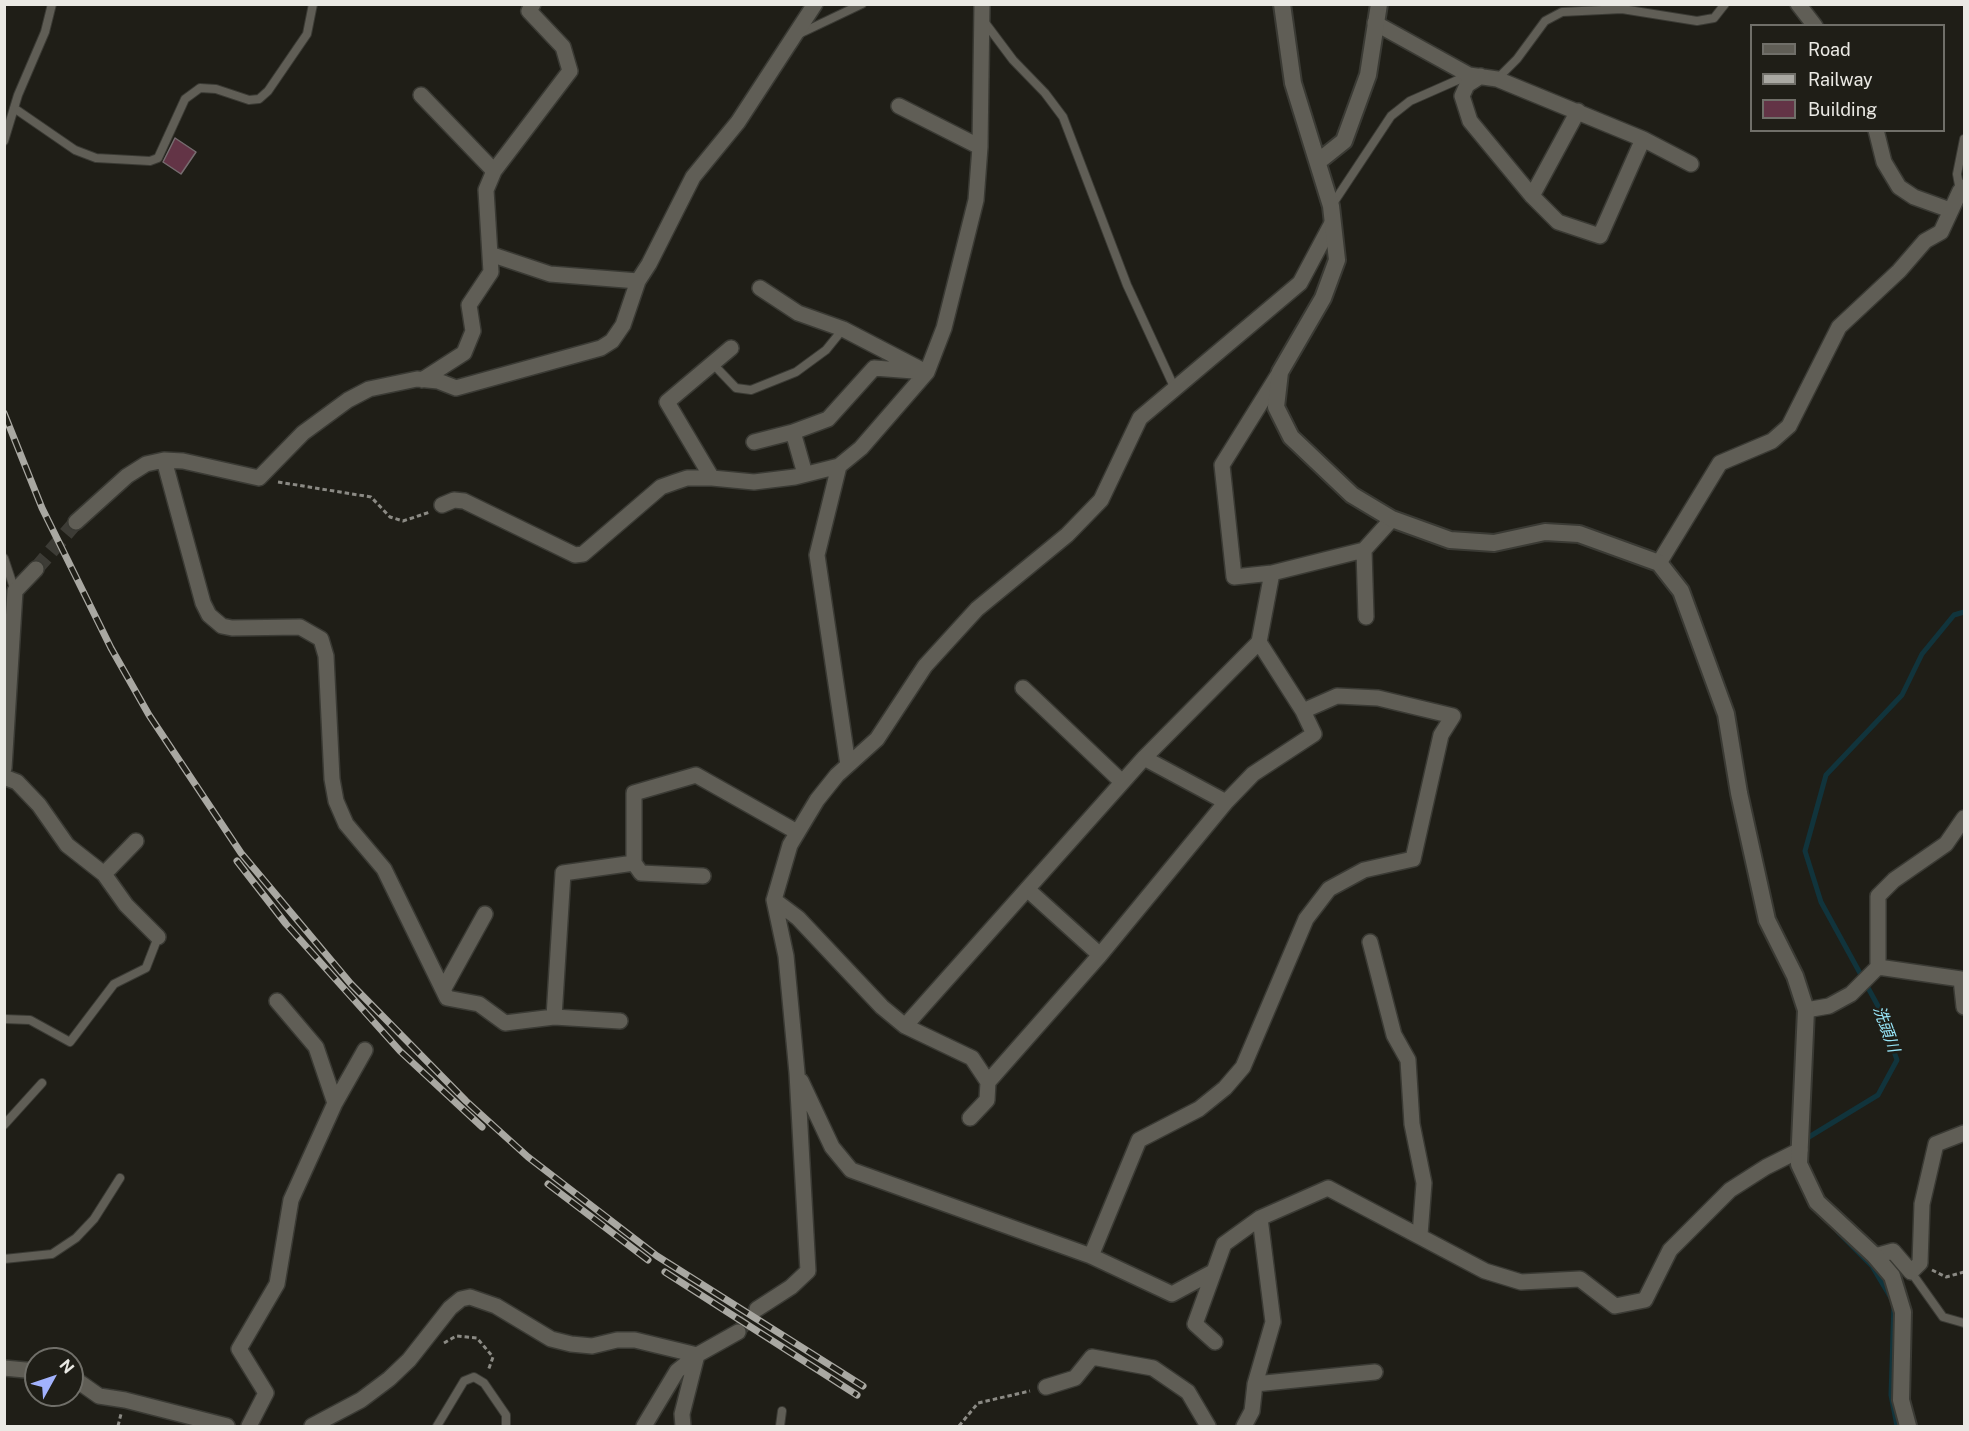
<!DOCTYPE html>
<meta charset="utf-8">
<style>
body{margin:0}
#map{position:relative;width:1969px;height:1431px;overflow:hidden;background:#1f1e17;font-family:"Public Sans",sans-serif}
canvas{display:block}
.frame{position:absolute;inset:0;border:6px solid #eae9e4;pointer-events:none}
.legend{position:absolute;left:1750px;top:24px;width:195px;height:108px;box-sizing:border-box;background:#1f1e17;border:2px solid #706f69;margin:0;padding:8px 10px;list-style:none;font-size:18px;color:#eae9e4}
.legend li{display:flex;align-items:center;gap:12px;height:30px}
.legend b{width:30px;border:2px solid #706f69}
.north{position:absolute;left:24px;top:1347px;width:60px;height:60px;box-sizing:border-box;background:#1f1e17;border:2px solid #706f69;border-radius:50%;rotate:50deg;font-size:16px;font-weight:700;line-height:24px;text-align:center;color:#eae9e4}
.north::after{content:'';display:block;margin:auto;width:21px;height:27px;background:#a2b2fd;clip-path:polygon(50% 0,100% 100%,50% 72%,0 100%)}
</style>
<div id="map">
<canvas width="1969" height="1431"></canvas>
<div class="frame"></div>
<ul class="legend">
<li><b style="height:8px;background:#605e56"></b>Road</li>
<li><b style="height:8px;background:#a9a8a2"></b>Railway</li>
<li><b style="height:16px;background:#633446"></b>Building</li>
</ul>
<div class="north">N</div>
</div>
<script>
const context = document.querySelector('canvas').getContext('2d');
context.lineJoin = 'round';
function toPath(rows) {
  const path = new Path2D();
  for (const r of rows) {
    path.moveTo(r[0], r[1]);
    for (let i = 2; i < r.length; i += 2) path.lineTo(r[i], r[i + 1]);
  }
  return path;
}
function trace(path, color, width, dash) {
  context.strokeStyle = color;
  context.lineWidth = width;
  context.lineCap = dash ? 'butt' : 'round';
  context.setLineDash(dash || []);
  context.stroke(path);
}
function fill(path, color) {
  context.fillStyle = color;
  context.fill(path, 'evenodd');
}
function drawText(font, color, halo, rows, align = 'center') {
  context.font = font + ' "Public Sans","Noto Sans JP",sans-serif';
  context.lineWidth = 5;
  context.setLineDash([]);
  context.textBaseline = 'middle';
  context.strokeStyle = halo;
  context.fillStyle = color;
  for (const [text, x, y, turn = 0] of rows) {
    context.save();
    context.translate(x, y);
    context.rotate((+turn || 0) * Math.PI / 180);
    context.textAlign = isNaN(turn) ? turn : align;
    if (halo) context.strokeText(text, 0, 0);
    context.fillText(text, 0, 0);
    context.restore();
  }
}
trace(toPath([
 [1804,1140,1878,1095,1897,1060,1878,1006,1821,902,1805,851,1826,775,1902,695,1922,654,1954,615,1964,612],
 [1838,1232,1872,1266,1894,1303,1891,1395,1897,1426]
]), '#11343c', 5);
const building = toPath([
 [175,138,196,152,181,174,163,162,175,138]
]);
fill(building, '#633446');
trace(building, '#766c6f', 1.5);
trace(toPath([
 [36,569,76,522],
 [738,1332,757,1309]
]), '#3d3c36', 15, [15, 8]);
const service = toPath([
 [983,20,1013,60,1045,93,1063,117,1127,285,1175,389],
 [799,34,862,4],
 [1497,79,1517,59,1545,21,1562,12,1622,9,1697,21,1714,18,1725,4],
 [14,108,75,150,96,158,150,161,158,158,185,99,200,88,216,89,249,100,259,99,268,91,307,34,313,4],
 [4,141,18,95,45,32,52,4],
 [1960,191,1957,174,1964,139],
 [1332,205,1391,116,1410,101,1469,75],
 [713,364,736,388,751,390,796,372,826,350,843,329],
 [4,558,15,591],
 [4,1019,30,1020,70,1042,114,984,146,968,158,937],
 [4,1125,42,1083],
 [4,1259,52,1254,76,1238,94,1219,120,1178],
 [1911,1272,1943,1317,1964,1323],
 [437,1426,464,1381,474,1377,484,1383,506,1415,506,1426],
 [780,1426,782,1411]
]);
const minor = toPath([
 [1798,4,1815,26],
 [1375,23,1469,75,1497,79,1643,139,1691,164],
 [1481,76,1467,85,1462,96,1470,121,1532,196,1558,222,1600,236,1643,139],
 [421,95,494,171],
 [899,106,980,147],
 [1876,130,1884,162,1899,187,1914,197,1950,210],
 [1532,196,1578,111],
 [490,254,550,274,638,281],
 [760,288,798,313,843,329,920,369],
 [422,380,464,353,473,331,469,305,491,272,486,190,494,171,570,71,563,47,529,11,533,4],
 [793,432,805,474],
 [754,442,793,432,828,419,874,368,927,372],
 [164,460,203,603,209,615,222,626,232,628,300,627,321,639,326,656,332,779,336,801,346,824,384,869,447,998,479,1004,505,1023,554,1017,620,1021],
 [712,478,667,402,731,348],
 [442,505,454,500,464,501,575,555,583,554,661,487,675,482,687,478,712,478,754,482,795,477,839,466],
 [76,522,127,476,146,464,164,460,183,461,259,478,303,433,348,400,369,389,417,379,438,381,456,388,601,348,612,341,623,325,638,281,649,264,693,177,738,122,815,4],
 [1659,563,1720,463,1772,441,1789,426,1839,327,1899,271,1925,241,1941,232,1960,191,1964,187],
 [1272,573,1234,577,1222,465,1280,372],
 [1366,617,1364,550,1392,519],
 [1023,688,1122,782],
 [1144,758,1226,802],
 [848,765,817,555,839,466,861,448,927,372,944,328,976,200,980,147,982,4],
 [4,768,15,591,36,569],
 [4,777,17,782,39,805,67,845,104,874,126,905,158,937],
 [104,874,136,841],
 [703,876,641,873,634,863,634,793,696,775,797,832],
 [1027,889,1100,955],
 [774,900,798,918,882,1007,905,1026,972,1058,988,1082,987,1100,970,1118],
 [1370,942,1394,1035,1408,1060,1412,1124,1424,1183,1420,1235],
 [1878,967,1961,979,1964,1007],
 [443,990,485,914],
 [277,1001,316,1047,335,1103],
 [1806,1010,1829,1006,1851,994,1878,967,1878,896,1894,880,1946,844,1964,818],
 [554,1017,563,873,634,863],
 [905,1026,1144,758,1259,642,1272,573,1364,550],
 [801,1081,832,1147,851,1170,1091,1256,1172,1294,1211,1273],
 [988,1082,1100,955,1226,802,1253,774,1314,734,1303,711,1259,642],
 [1091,1256,1139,1140,1199,1109,1225,1088,1243,1067,1306,919,1329,889,1364,870,1413,859,1441,735,1453,716,1378,698,1337,696,1303,711],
 [1875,1256,1893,1251,1911,1272,1920,1263,1922,1204,1936,1144,1964,1133],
 [757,1309,791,1287,808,1271,797,1073,786,956,774,900,790,845,817,800,837,775,877,739,925,666,977,609,1067,535,1101,500,1140,418,1300,283,1332,223],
 [1215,1342,1195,1324,1224,1244,1260,1218,1328,1188,1485,1271,1521,1282,1580,1279,1615,1306,1645,1300,1670,1250,1730,1190,1766,1167,1800,1150],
 [4,1368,36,1371],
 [72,1377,99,1396,125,1400,227,1426],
 [1255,1384,1375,1372],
 [1046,1387,1075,1378,1092,1357,1153,1368,1188,1392,1208,1426],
 [249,1426,266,1393,239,1349,277,1284,291,1200,335,1103,365,1050],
 [312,1426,361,1400,389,1379,409,1360,450,1308,461,1299,470,1297,496,1306,551,1339,571,1344,592,1346,617,1340,635,1340,697,1355],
 [644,1426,677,1371,697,1355,738,1332],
 [683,1426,682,1414,697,1355],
 [1244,1426,1252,1411,1255,1384,1273,1322,1260,1218]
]);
const tertiary = toPath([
 [1282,4,1293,83,1331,206,1337,260,1323,298,1280,372,1276,407,1291,437,1352,495,1392,519,1450,540,1494,543,1545,532,1579,534,1659,563,1681,591,1726,714,1739,793,1767,920,1795,976,1806,1010,1799,1164,1817,1202,1875,1256,1892,1276,1903,1312,1901,1400,1908,1426],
 [1319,161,1344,141,1368,75,1379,4]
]);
trace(service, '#3a3a34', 10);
trace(minor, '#3a3a34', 18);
trace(tertiary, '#3a3a34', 20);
trace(toPath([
 [278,482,371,497,390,517,403,521,430,512],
 [1932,1270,1946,1277,1964,1272],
 [444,1343,456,1336,477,1338,493,1357,488,1371],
 [118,1426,121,1414],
 [959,1426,978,1403,1030,1391]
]), '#8b8a84', 3, [4.5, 3]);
trace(service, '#605e56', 8);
trace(minor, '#605e56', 15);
trace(tertiary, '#605e56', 16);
const rail = toPath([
 [4,413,42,508,111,648,149,715,241,853,351,984,466,1101,528,1157,657,1256,863,1386],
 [237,861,286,924,400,1051,482,1127],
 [548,1184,648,1260],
 [665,1272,857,1395]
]);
trace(rail, '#a9a8a2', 7);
trace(rail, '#1f1e17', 4.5, [14]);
drawText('italic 16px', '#98e6f9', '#1f1e17', [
 ["洗頭川",1886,1029,70]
]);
</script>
